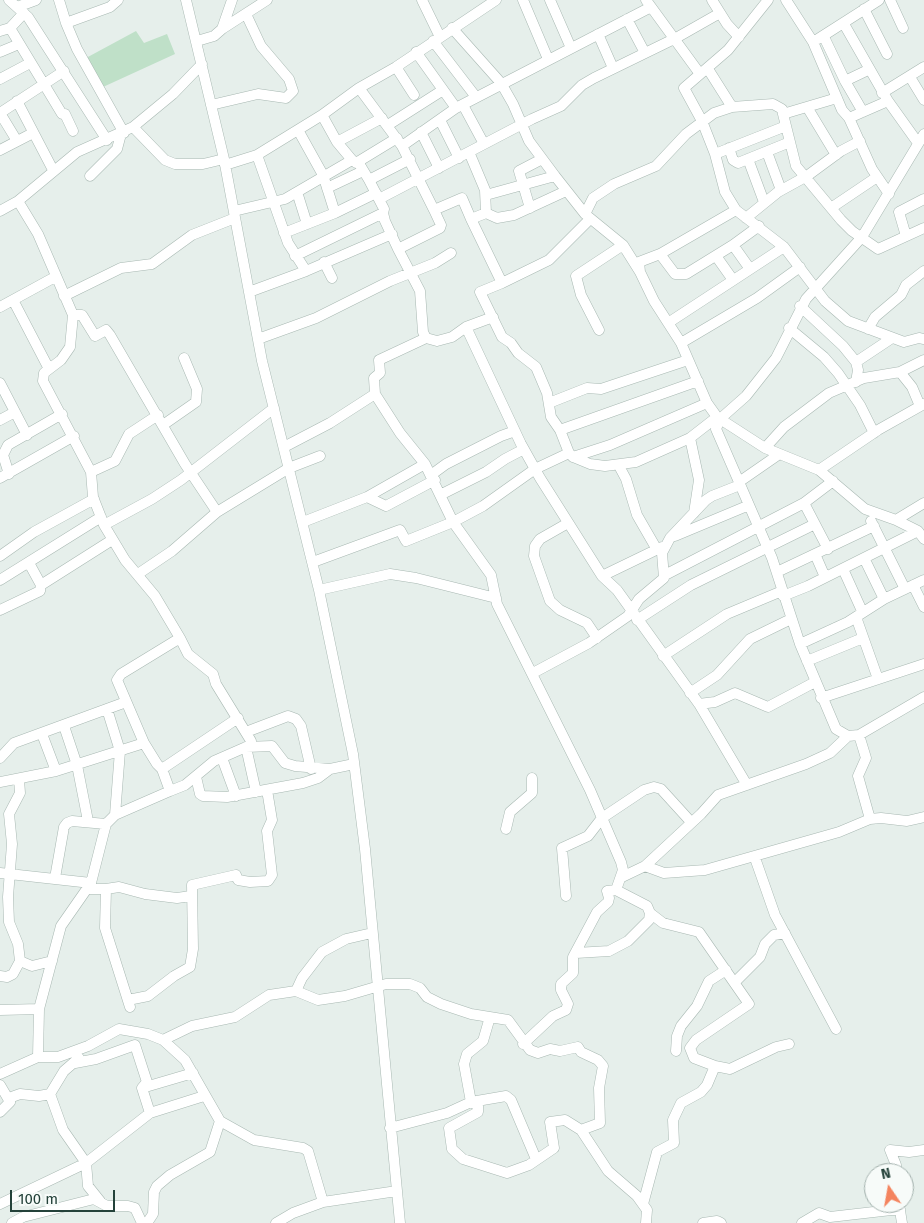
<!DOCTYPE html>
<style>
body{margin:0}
#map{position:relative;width:924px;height:1223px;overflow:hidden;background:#e6efeb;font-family:"Fira Sans",sans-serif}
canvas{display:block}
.north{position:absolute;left:864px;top:1163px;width:50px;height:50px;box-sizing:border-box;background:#f7fbf9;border:1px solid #a3b1ad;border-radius:50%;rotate:348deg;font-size:14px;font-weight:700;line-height:20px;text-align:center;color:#24423a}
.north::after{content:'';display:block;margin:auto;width:18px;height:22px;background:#f4845f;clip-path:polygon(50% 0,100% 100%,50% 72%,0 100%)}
.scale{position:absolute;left:10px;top:1190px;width:105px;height:22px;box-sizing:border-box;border:2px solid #24423a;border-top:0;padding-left:6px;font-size:15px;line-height:18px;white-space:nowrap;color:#24423a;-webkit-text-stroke:4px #f7fbf9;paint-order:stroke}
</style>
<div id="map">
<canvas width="924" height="1223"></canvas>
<div class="north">N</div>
<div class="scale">100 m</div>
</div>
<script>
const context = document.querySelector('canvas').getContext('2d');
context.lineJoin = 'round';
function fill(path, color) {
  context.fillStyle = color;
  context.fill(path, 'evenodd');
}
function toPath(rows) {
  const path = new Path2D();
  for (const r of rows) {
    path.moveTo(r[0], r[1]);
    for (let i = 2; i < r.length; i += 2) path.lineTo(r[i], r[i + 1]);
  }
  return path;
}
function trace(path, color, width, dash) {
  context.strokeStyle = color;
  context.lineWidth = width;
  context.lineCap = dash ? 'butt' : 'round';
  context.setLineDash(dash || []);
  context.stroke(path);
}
fill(toPath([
 [136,31,144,43,167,34,175,54,103,87,86,58]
]), '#bfe0c8');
const minor = toPath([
 [9,0,28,17,107,140],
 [59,0,66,23],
 [118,0,110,7,66,23,77,49,124,133],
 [186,0,224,159,262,361,319,590,353,754,365,849,400,1223],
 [422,0,440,37],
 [523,0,548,59],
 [550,0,571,48],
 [646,0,700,74],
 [712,0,727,24,739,37],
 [768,0,728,50,684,88,702,121,715,154,725,192,736,210,784,247,825,301,848,321,904,342,919,338,924,339],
 [786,0,813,42,842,110,849,118,872,169,889,194],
 [890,0,903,28],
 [17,7,36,0],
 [864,9,887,54],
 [24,13,10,28,62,114,65,114,73,131],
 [627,19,645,53],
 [844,24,888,101,849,118],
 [452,28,501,83,513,104,529,141,555,176,585,214,623,245,640,272,654,301,681,343,707,403,717,417,765,448,819,470,865,509,896,520,918,531,924,539],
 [222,29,267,0],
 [0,31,10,28],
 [598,34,613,68],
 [824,37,845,81,863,112],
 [818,39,879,0],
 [197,41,214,36,222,29,232,0],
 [433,41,476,97],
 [0,52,19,44],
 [416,52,456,108],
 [396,67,414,95],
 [708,69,732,107],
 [910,77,924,100],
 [0,79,30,63],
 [845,81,868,70],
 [359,88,402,146,434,210],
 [882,93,924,67],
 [837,98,783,114,796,166,841,220,852,231,878,249,924,228],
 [17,101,53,170],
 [888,101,918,143],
 [211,105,258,94,286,98,293,91,289,79,261,46,246,14],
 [463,105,484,144],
 [807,107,836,155],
 [322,115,337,142,352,160,360,165,369,180,384,209,383,213,385,221,398,249,440,228,441,225,434,210,462,198,471,219,486,213,497,218,514,215,566,191],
 [440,120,459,158],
 [388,125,443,90],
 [133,127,165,160,175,164,203,164,224,159],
 [298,130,323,175,335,213],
 [421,132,439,168],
 [924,134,862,237,806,299,776,358,746,396,720,419,716,429,772,558,800,644,836,729,848,736,859,735,924,697],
 [17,141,0,113,64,71],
 [337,142,382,118],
 [402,146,456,108,651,7],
 [729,148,733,160,738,163,790,142],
 [0,150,33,133],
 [469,152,485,190,486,213],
 [767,152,781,190],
 [715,154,786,126],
 [257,155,288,243,306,271],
 [748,159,764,202],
 [356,163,397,138],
 [225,165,257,155,322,115,359,88,396,67,496,0],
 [90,176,117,149,121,134],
 [369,180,410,159],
 [327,188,363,171],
 [297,192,307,224],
 [486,195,555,176],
 [379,199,532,119,561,106,582,85,594,78,676,38,720,13],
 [18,201,38,234,73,315,70,347,61,360,44,373,43,381,91,472,93,497,104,525,152,499,181,480,274,408],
 [530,208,519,171,542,159],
 [831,208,877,177],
 [0,211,18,201,77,152,133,127,173,94,202,64],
 [234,211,285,199,352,160],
 [585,214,593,198,614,184,656,166,686,134,714,113,732,107,773,104,782,109,783,114],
 [746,218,778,192,807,176,841,151,860,141],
 [471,219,502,283,549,260,590,219],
 [284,233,335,213,376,193],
 [906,236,899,212,924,199],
 [733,245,750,269],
 [398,249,420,291,423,332,426,338],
 [660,254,675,274,686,274,733,245,759,226],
 [295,256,383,213],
 [716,256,733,280],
 [324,262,332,278],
 [640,272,639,262,660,254,736,210],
 [502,283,480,292,502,337,511,343,518,353,536,367,547,393,551,417,560,430,569,453,573,457,590,464,605,466,636,462,690,438,717,417],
 [249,292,306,271,392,234],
 [64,296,121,268,152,264,192,235,235,218],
 [13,300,49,369],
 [800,306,843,346,856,362,858,370,856,382],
 [0,307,55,277],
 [73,315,82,315,95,336,106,330,110,335,185,464,217,512,172,551,138,574],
 [668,323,784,247],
 [466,327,521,444,540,478,602,576,617,590,699,704,747,785],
 [789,328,824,357,838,373,860,405,874,433],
 [868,329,875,317,901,295,906,285,924,271],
 [599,330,581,295,576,276,623,245],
 [258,339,316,318,390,281,435,263,451,253],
 [681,343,757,298,800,267],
 [856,362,892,338],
 [900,372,912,387,920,406],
 [0,383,27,435],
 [375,394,400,433,425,464,453,522,491,575,497,604,590,790,621,862,623,870,616,890],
 [549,403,587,388,601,389,688,360],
 [0,420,15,412],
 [163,425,196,402,197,389,184,358],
 [560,430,698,381],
 [690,438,699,480,694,513],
 [284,447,330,423,375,394,374,378,380,373,379,360,426,338,437,341,452,337,466,327,493,317],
 [765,448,784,427,829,393,864,378,900,372,924,360],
 [573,457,610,445,707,403],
 [619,466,626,479,637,515,656,548],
 [819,470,878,430,924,404],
 [91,472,115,461,129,434,158,415],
 [9,474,3,455,8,445,62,414],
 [431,475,446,464,501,436,515,431],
 [0,478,74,436],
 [739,482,778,455],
 [440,495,486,472,505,459,524,449],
 [367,497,425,464],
 [804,503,828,549],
 [217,512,289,468,320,456],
 [896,520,924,503],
 [871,521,905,589],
 [303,522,367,497,386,506,435,480],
 [568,523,540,539,535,546,534,556,550,601,560,610,587,623,597,638],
 [104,525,125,560,155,596,180,638,121,674,117,680,144,743,157,764,162,769,170,791,185,785,214,761,246,747,272,746,285,763,295,766,330,769,354,764],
 [675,536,747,506],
 [815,554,825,577],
 [0,556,34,532,94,499],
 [864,558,884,599],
 [313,562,400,530,406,541,453,522,483,506,535,469,569,453],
 [843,569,862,611],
 [777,572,874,526],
 [665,575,804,503,833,481],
 [602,576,662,547],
 [0,580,101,517],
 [41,585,112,540],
 [913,585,924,607],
 [319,590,390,574,416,578,496,598],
 [783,596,808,586,918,531],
 [0,610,40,591,41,585,29,563],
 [856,617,878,679],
 [637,620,691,585,815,524],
 [180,638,188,654,213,674,216,684,251,741,251,746],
 [800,644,848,622,884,599,924,580],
 [663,656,727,614,782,591],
 [807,661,863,638],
 [533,673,589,643,628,616,639,599,664,578,662,553,670,538,706,500,712,496,740,485],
 [690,693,717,675,750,639,791,619],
 [821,698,924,664],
 [699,704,715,702,735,693,768,707,815,682],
 [107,709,120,751,115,815],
 [64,726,77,765,88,821],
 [246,732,288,716,296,719,301,726,311,769],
 [42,734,56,771],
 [859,735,866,758,858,776,870,819],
 [246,747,256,792],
 [0,758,14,743,126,702],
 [222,758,236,796],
 [162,769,238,718],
 [196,777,200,794,203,796,227,797,303,783,318,778,330,769],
 [0,782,56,771,144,743],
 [506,829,510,812,532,793,532,778],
 [755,858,775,915,836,1029],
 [645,866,664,873,705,870,839,832,870,819,881,818,907,821,924,817],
 [0,873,91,883],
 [622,877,645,866,701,814,718,795,806,764,830,753,848,736],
 [55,878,64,827,67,823,72,821,106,824],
 [88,889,106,889,105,928,130,1007],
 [106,889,119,887,145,894,177,898,191,896],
 [566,896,562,848,588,836,602,818,644,790,654,787,661,789,691,822],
 [650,913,663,923,699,932,749,1004,696,1040,690,1048,694,1058,715,1066,730,1069,776,1047,789,1044],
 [20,961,32,966,52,961],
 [0,976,7,977,13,974,20,961,18,944,9,922,8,897,12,844,9,814,20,793,19,779],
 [735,982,760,957,765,944,774,935,785,933],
 [296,991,302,978,322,952,346,939,372,933],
 [128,1000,148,996,174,976,190,967,193,949,192,885,236,875,238,880,250,882,268,881,272,875,267,831,272,820,267,790],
 [0,1010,39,1009],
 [490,1017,483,1041,467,1054,464,1064,471,1102,478,1106,478,1112,449,1128,452,1149,463,1159,507,1173,529,1165,554,1148,550,1122,565,1120,581,1130,608,1171,637,1196,647,1210,646,1223],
 [163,1040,192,1026,235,1017,269,995,296,991,318,1000,345,996,386,984,410,984,420,988,427,997,441,1004,471,1014,508,1020,530,1050,538,1053,550,1049,560,1051,578,1047,581,1052,598,1060,603,1066,599,1088,600,1123,581,1130],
 [523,1044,553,1016,566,1010,568,1004,561,990,561,984,573,973,573,957,597,912,608,902,609,898,607,891,616,890,647,906,650,913,649,920,628,941,609,951,576,953],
 [676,1051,677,1036,681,1026,697,1006,709,981,726,970],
 [38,1057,39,1009,61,926,91,883,106,824,115,815,170,791],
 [75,1063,96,1059,135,1045,147,1082,142,1088],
 [0,1074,38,1057,58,1057,88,1046,119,1029,148,1034,163,1040,185,1060,220,1121,254,1140,303,1148,308,1151,323,1202],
 [0,1085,10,1102,0,1112],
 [142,1088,150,1113,204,1096],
 [142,1088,193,1073],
 [50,1094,63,1130,86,1163,88,1186,100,1201],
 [9,1098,20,1094,39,1096,50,1094,64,1071,79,1058],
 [390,1128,447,1113,471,1102,506,1096,511,1100,536,1159],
 [896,1173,896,1165,890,1150,909,1152,924,1150],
 [0,1204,86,1163,150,1113],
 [643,1204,657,1152,674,1143,673,1120,681,1103,701,1092,707,1085,715,1066],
 [899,1204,902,1223],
 [12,1223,23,1217,94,1199,107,1206,128,1206,135,1208,142,1223],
 [147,1223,153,1214,154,1192,157,1186,170,1175,210,1152,220,1121],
 [276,1223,293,1213,323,1202,397,1191],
 [703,1223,717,1221,721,1223],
 [802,1223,819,1213,830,1217,900,1209]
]);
trace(minor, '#a8b8b2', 11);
trace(minor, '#fff', 10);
</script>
